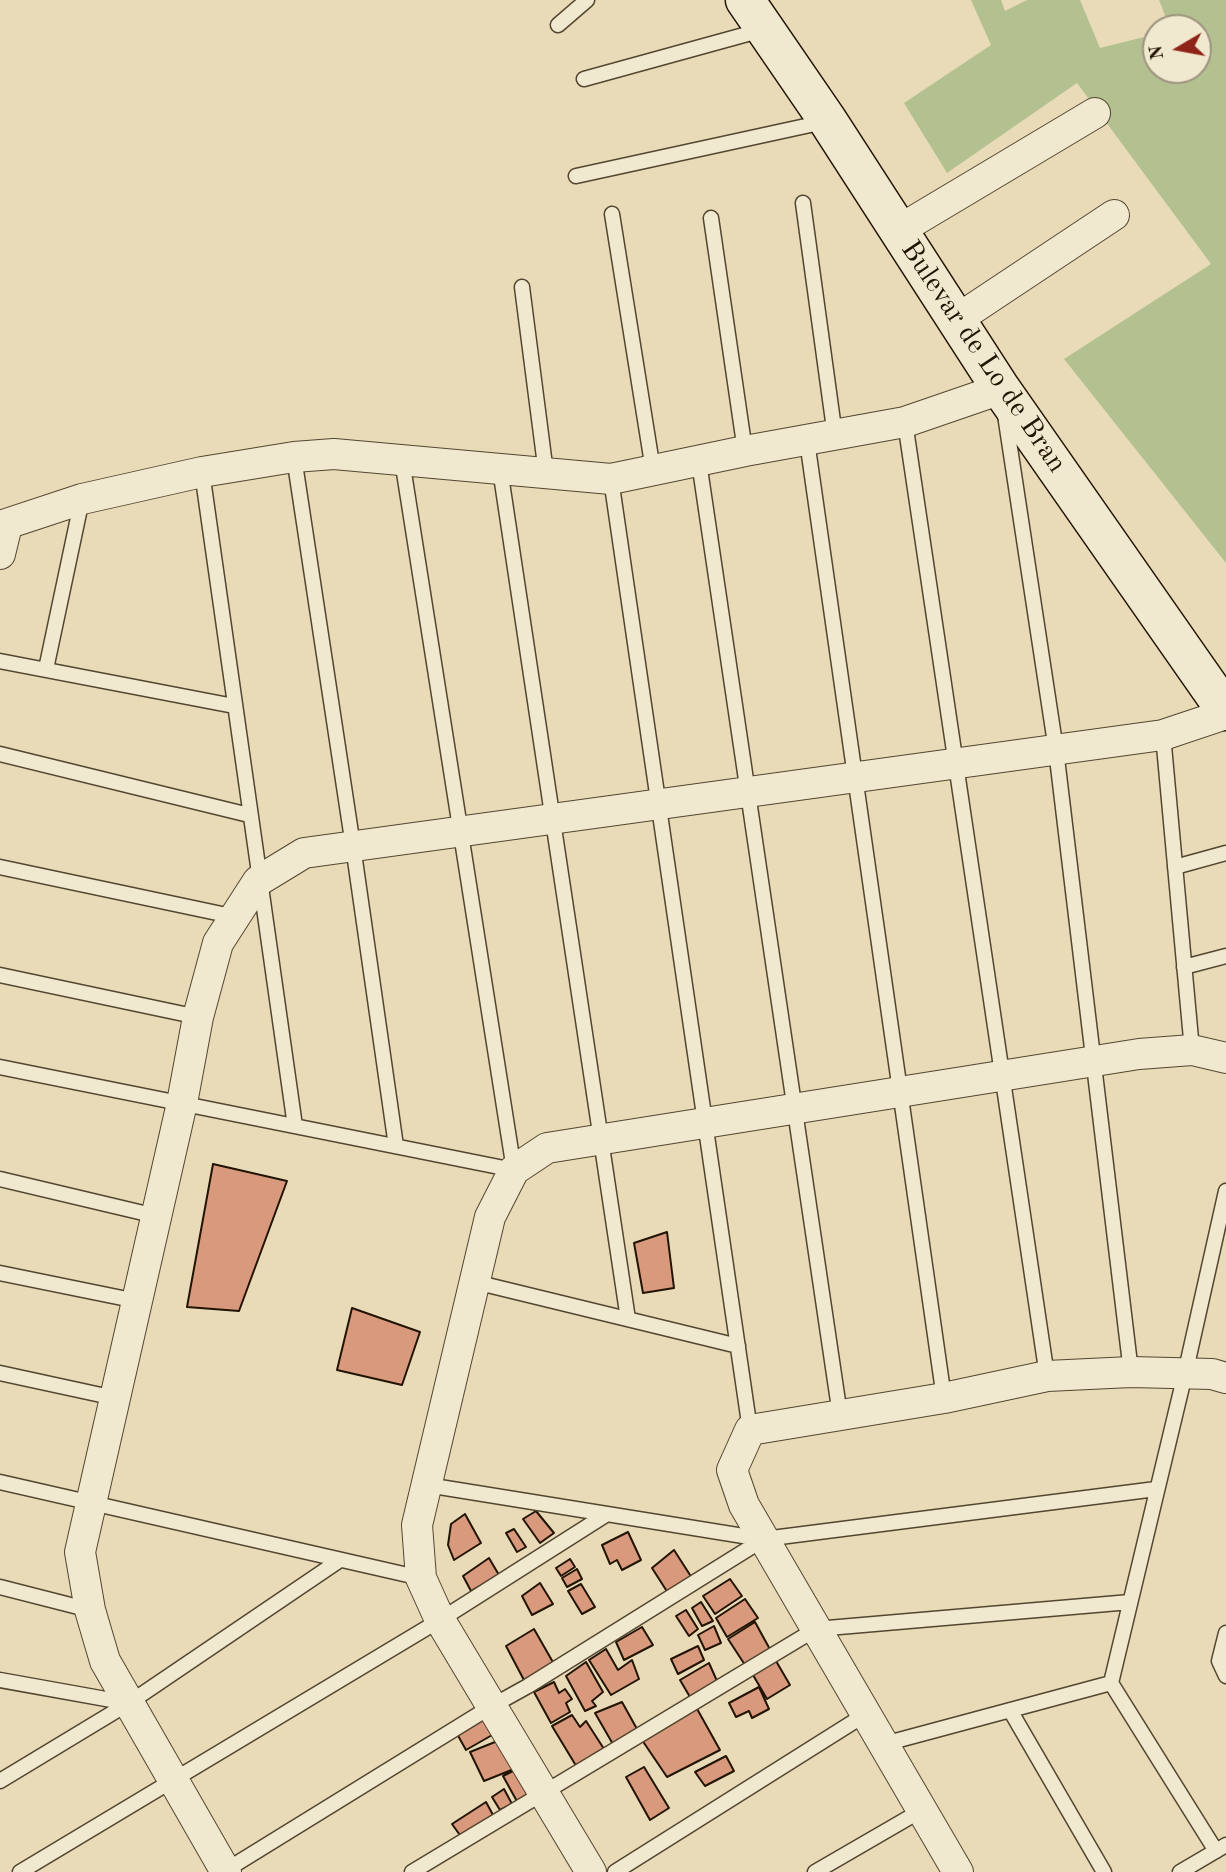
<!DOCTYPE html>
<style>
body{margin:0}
#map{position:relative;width:1226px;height:1872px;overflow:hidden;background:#e9dbb7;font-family:"Old Standard TT",serif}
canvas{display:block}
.north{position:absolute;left:1142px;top:14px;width:70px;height:70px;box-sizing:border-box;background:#f1e8d0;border:2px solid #9e937e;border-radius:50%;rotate:260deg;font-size:19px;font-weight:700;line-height:28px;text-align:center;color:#211403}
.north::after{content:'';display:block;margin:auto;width:24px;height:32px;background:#8f2418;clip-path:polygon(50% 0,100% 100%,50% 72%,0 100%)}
</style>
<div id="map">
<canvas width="1226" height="1872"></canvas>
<div class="north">N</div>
</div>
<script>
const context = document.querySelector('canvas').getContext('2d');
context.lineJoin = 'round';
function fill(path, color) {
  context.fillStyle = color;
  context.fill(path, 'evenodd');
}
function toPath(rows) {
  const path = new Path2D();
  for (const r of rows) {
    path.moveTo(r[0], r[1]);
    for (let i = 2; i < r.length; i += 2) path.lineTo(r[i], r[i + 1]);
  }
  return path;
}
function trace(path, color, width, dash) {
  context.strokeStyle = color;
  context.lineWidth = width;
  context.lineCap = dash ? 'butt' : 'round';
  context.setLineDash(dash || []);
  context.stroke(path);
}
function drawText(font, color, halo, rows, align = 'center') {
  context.font = font + ' "Old Standard TT",serif';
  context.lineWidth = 5;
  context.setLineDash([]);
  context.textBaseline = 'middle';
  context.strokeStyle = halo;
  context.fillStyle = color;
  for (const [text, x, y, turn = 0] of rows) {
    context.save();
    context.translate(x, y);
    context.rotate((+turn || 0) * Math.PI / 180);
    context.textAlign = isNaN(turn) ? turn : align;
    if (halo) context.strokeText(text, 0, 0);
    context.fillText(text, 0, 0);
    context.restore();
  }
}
fill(toPath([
 [971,0,1001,0,1005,11,1027,0,1080,0,1100,48,1156,34,1156,70,1198,70,1198,28,1170,28,1159,0,1226,0,1226,563,1064,359,1211,264,1077,83,947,173,904,103,991,45]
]), '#b3c191');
const building = toPath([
 [213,1164,287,1181,239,1311,187,1307,213,1164],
 [667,1232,674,1288,643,1293,634,1243,667,1232],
 [352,1308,420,1332,402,1385,337,1370,352,1308],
 [536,1511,554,1533,540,1543,523,1519,536,1511],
 [465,1514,481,1543,454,1560,448,1545,451,1524,465,1514],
 [514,1529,526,1547,517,1552,506,1533,514,1529],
 [628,1532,641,1560,622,1570,617,1560,610,1564,602,1545,628,1532],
 [674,1550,692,1578,668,1593,652,1568,674,1550],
 [489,1558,499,1575,471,1591,463,1576,489,1558],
 [570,1559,575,1567,561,1576,556,1568,570,1559],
 [577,1569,582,1579,567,1587,562,1578,577,1569],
 [730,1579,742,1596,715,1614,703,1596,730,1579],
 [540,1583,553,1604,532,1615,522,1596,540,1583],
 [581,1584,595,1607,582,1614,568,1591,581,1584],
 [745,1599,758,1618,727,1637,716,1618,745,1599],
 [701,1602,713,1621,702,1626,692,1608,701,1602],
 [686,1610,698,1629,689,1636,676,1616,686,1610],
 [755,1622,772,1653,747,1668,728,1639,755,1622],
 [714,1626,721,1643,705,1650,698,1635,714,1626],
 [642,1627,653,1645,624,1660,616,1642,642,1627],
 [534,1629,554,1664,525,1682,506,1646,534,1629],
 [698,1646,704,1660,678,1674,671,1659,698,1646],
 [606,1649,618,1670,632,1660,639,1679,611,1695,589,1660,606,1649],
 [776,1661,790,1685,767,1699,753,1675,776,1661],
 [586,1662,603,1692,592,1701,596,1706,585,1711,566,1676,586,1662],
 [709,1663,717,1681,690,1697,680,1680,709,1663],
 [554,1682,559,1693,565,1689,572,1699,566,1703,570,1712,551,1723,534,1692,554,1682],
 [759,1687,769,1709,752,1718,749,1711,736,1717,729,1703,759,1687],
 [622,1702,637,1729,614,1746,595,1713,622,1702],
 [696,1707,720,1750,667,1777,642,1740,696,1707],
 [485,1715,494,1734,466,1750,456,1732,485,1715],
 [572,1715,580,1727,586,1721,606,1752,578,1769,552,1726,572,1715],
 [500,1740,514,1769,484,1781,470,1752,500,1740],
 [726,1756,734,1771,705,1786,695,1772,726,1756],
 [644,1767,669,1808,650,1820,626,1777,644,1767],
 [517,1769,532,1797,519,1805,503,1776,517,1769],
 [504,1789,512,1804,500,1810,492,1797,504,1789],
 [486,1802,493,1815,462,1838,452,1824,486,1802]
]);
fill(building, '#d9997c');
trace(building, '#211403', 2);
const lane = toPath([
 [558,25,587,0],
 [584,79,762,30],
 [576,176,824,122],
 [803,203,835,436],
 [612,214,653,470],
 [711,218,745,451],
 [522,287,546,473],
 [1005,415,1056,750,1131,1372],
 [905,422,1047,1376],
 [807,441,944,1398],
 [294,457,353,846,396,1146],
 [699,462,840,1415],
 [500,469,628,1319],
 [202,472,295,1126],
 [611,479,750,1430],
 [0,661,234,706],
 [46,669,82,499],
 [1163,735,1192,1050],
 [0,754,249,815],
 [0,867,236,917],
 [1175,867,1226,853],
 [1184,967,1226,956],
 [0,975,198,1017],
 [0,1067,514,1170,402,460],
 [0,1179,156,1216],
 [0,1273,137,1301],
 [475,1282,738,1346],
 [0,1373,115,1398],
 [0,1482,421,1578],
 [427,1485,762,1539],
 [0,1587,90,1610],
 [1226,1633,1219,1661,1226,1676],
 [0,1680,128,1703],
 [1010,1710,1104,1872],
 [884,1744,1111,1683],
 [0,1781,129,1703,340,1560],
 [1216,1851,1111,1683,1185,1374,1226,1191],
 [20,1872,440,1620,607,1514],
 [223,1872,492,1706,528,1686,764,1539,1156,1489],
 [412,1872,816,1629,1130,1602],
 [615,1872,866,1714],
 [815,1872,922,1810],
 [1180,1872,1226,1845]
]);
const street = toPath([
 [899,230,1095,113],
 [956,320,1114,215],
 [0,526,82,499,202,472,294,457,334,454,611,479,745,451,905,422,1001,389],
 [0,554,7,525],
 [226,1872,105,1661,90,1610,80,1552,182,1103,198,1017,218,943,258,881,304,853,1163,735,1226,714],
 [591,1872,440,1620,421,1578,417,1525,490,1217,514,1170,547,1148,1139,1054,1192,1050,1226,1058],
 [958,1872,744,1505,732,1470,750,1430,944,1398,1047,1376,1131,1372,1212,1374,1226,1378]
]);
const secondary = toPath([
 [745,0,828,121,1001,389,1226,711]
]);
trace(lane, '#534630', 17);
trace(street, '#534630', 32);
trace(secondary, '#211403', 41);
trace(lane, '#f1e8d0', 14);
trace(street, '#f1e8d0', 30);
trace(secondary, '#f1e8d0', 38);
drawText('28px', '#211403', '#f1e8d0', [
 ["Bulevar de Lo de Bran",983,357,56]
]);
</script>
